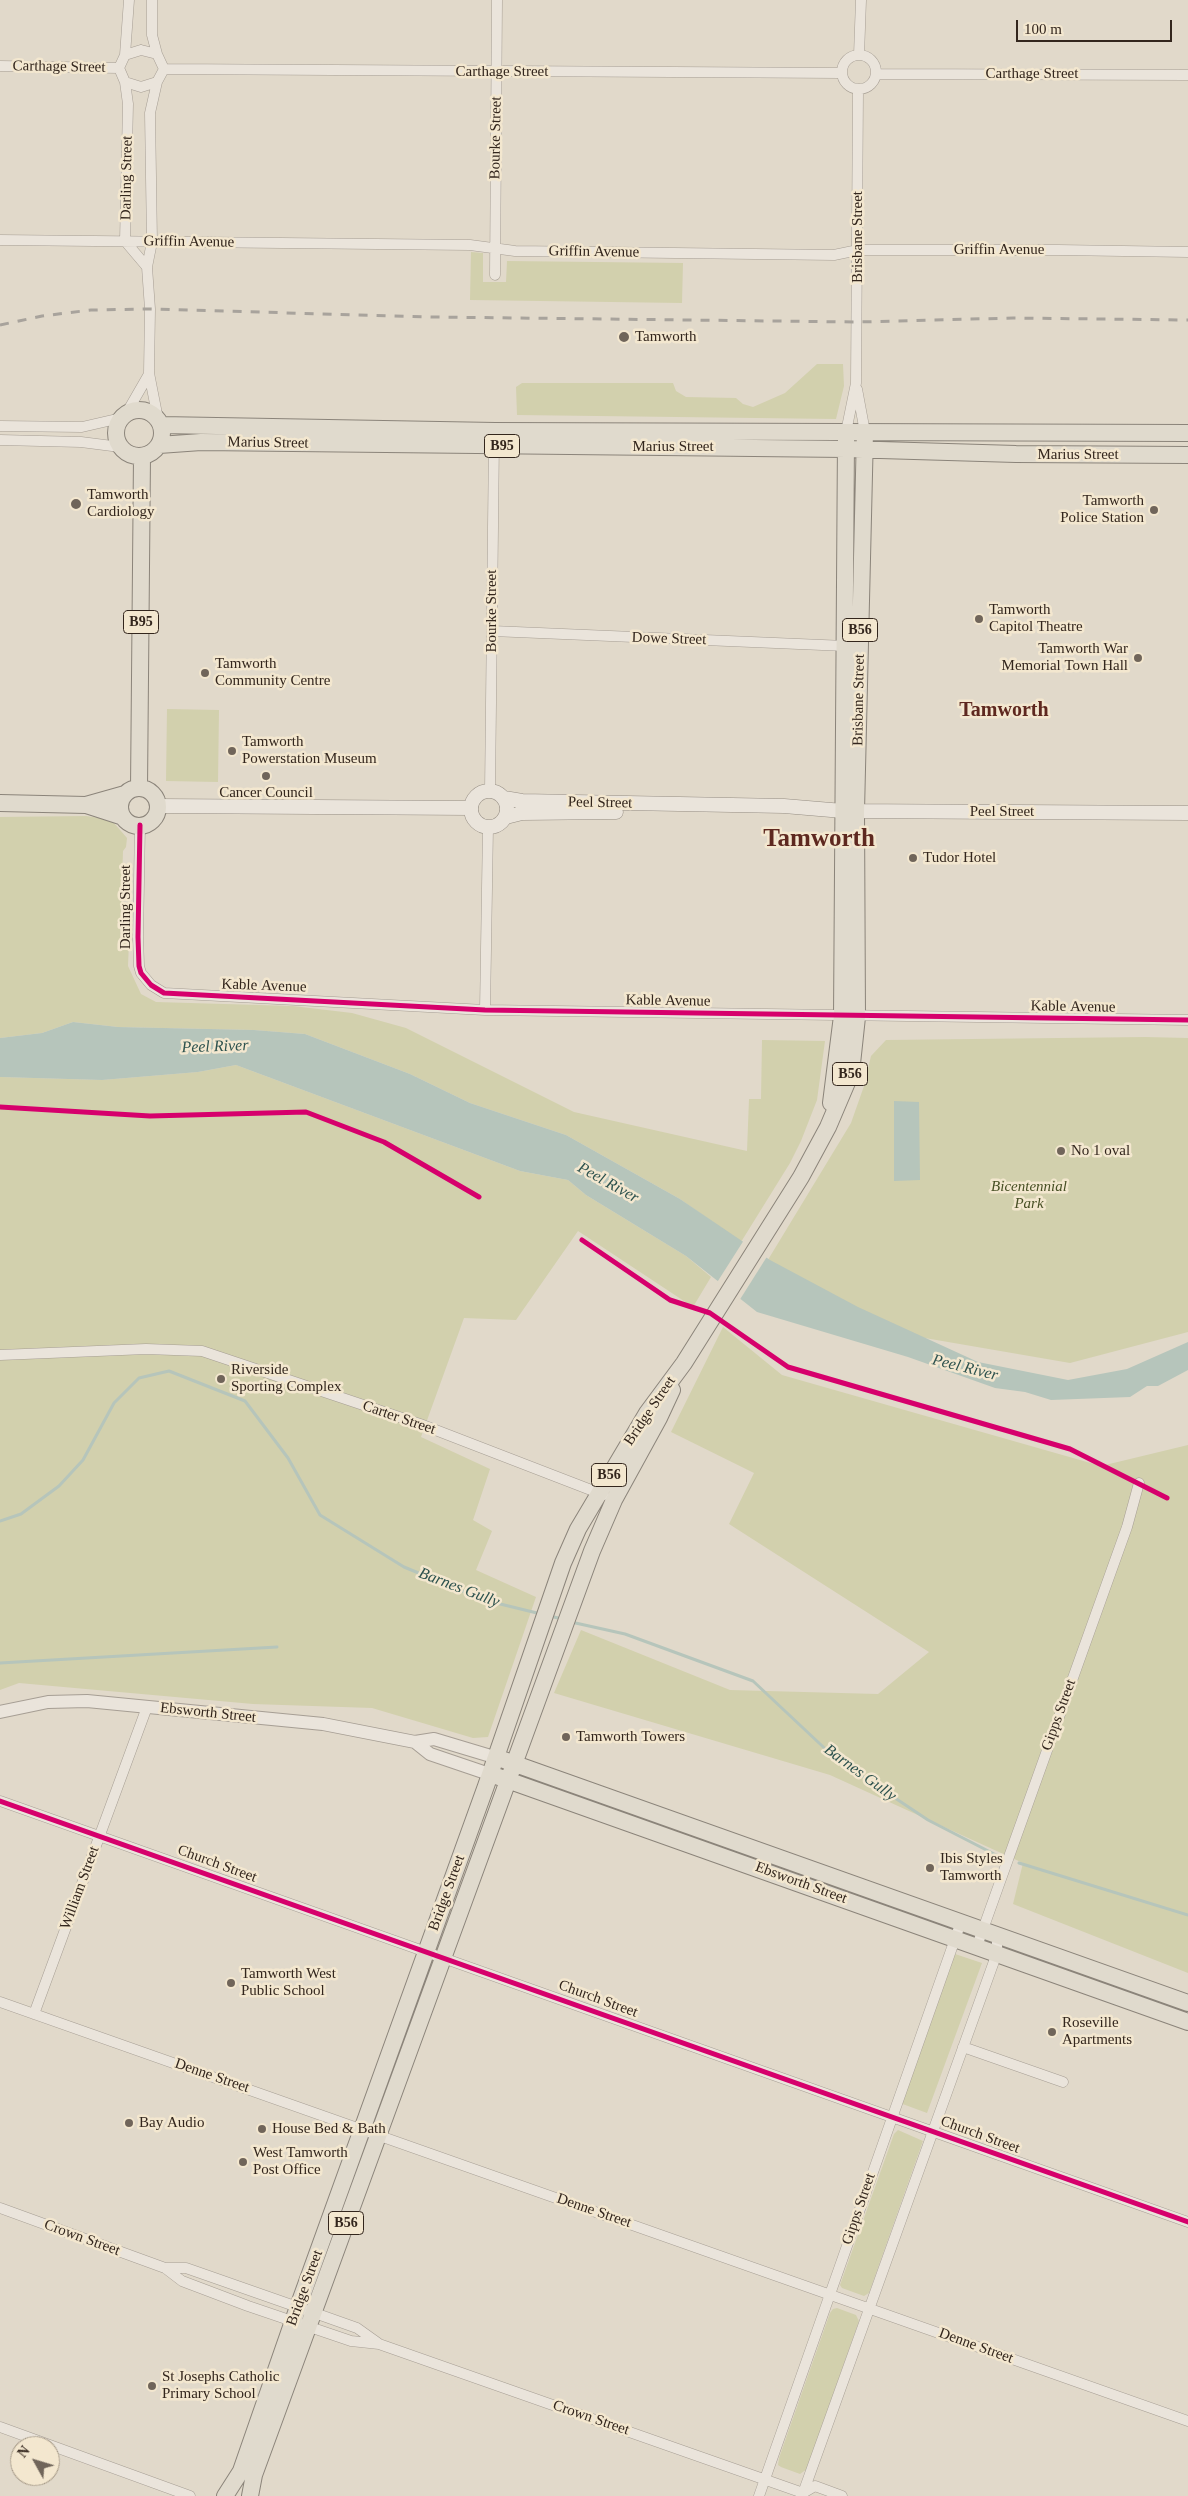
<!DOCTYPE html>
<style>
body{margin:0}
#map{position:relative;width:1188px;height:2496px;overflow:hidden;background:#e1d9ca;font-family:"Times New Roman",serif}
canvas{display:block}
.north{position:absolute;left:10px;top:2436px;width:50px;height:50px;box-sizing:border-box;background:#f3e7cf;border:1px solid #a69a88;border-radius:50%;rotate:309deg;font-size:14px;font-weight:700;line-height:20px;text-align:center;color:#33261d}
.north::after{content:'';display:block;margin:auto;width:18px;height:22px;background:#70655a;clip-path:polygon(50% 0,100% 100%,50% 72%,0 100%)}
.scale{position:absolute;left:1016px;top:20px;width:156px;height:22px;box-sizing:border-box;border:2px solid #33261d;border-top:0;padding-left:6px;font-size:15px;line-height:18px;white-space:nowrap;color:#33261d;-webkit-text-stroke:4px #f3e7cf;paint-order:stroke}
</style>
<div id="map">
<canvas width="1188" height="2496"></canvas>
<div class="north">N</div>
<div class="scale">100 m</div>
</div>
<script>
const context = document.querySelector('canvas').getContext('2d');
context.lineJoin = 'round';
function fill(path, color) {
  context.fillStyle = color;
  context.fill(path, 'evenodd');
}
function toPath(rows) {
  const path = new Path2D();
  for (const r of rows) {
    if (r.length === 3) {
      path.moveTo(r[0] + r[2], r[1]);
      path.arc(r[0], r[1], r[2], 0, 2 * Math.PI);
      continue;
    }
    path.moveTo(r[0], r[1]);
    for (let i = 2; i < r.length; i += 2) path.lineTo(r[i], r[i + 1]);
  }
  return path;
}
function trace(path, color, width, dash) {
  context.strokeStyle = color;
  context.lineWidth = width;
  context.lineCap = dash ? 'butt' : 'round';
  context.setLineDash(dash || []);
  context.stroke(path);
}
function drawText(font, color, halo, rows, align = 'center') {
  context.font = font + ' "Times New Roman",serif';
  context.lineWidth = 5;
  context.setLineDash([]);
  context.textBaseline = 'middle';
  context.strokeStyle = halo;
  context.fillStyle = color;
  for (const [text, x, y, turn = 0] of rows) {
    context.save();
    context.translate(x, y);
    context.rotate((+turn || 0) * Math.PI / 180);
    context.textAlign = isNaN(turn) ? turn : align;
    if (halo) context.strokeText(text, 0, 0);
    context.fillText(text, 0, 0);
    context.restore();
  }
}
fill(toPath([
 [471,252,483,253,483,282,506,282,507,261,683,263,682,303,470,300],
 [817,364,843,364,844,386,836,419,517,415,516,387,522,383,673,383,676,391,686,397,736,398,743,404,753,407,785,393],
 [167,709,219,710,218,782,166,781],
 [86,816,107,819,114,823,127,838,126,847,123,851,120,944,129,941,128,966,141,994,156,1002,293,1006,352,1013,406,1028,574,1112,747,1151,749,1099,761,1099,762,1040,825,1041,817,1100,801,1141,790,1163,741,1242,680,1199,566,1135,470,1103,410,1074,305,1034,254,1030,118,1027,73,1022,42,1033,0,1038,0,817],
 [1145,1037,1188,1038,1188,1332,1070,1363,890,1332,763,1268,851,1123,864,1086,871,1056,886,1040],
 [236,1065,520,1171,568,1180,586,1195,686,1256,711,1277,693,1307,578,1231,516,1320,464,1318,421,1437,490,1469,473,1520,492,1531,476,1570,536,1597,488,1737,473,1738,372,1708,253,1704,19,1683,0,1690,0,1077,102,1080,198,1072],
 [723,1327,782,1375,1101,1466,1188,1445,1188,1973,1013,1904,1023,1863,830,1775,554,1693,581,1630,730,1690,878,1694,929,1652,729,1524,754,1473,671,1432],
 [955,1954,982,1963,927,2113,900,2103],
 [898,2130,923,2141,869,2293,864,2296,842,2288,840,2285,894,2134],
 [837,2308,856,2315,859,2321,807,2469,800,2474,781,2467,778,2465,779,2458,830,2313,833,2309]
]), '#d2d0ad');
fill(toPath([
 [73,1022,118,1027,254,1030,305,1034,410,1074,470,1103,566,1135,680,1199,770,1260,858,1307,978,1362,1068,1380,1127,1369,1188,1342,1188,1370,1158,1386,1147,1386,1130,1397,1051,1400,1025,1392,995,1388,908,1357,757,1312,686,1256,586,1195,568,1180,520,1171,236,1065,198,1072,102,1080,0,1077,0,1038,42,1033],
 [894,1101,919,1102,920,1180,894,1181]
]), '#b6c5bb');
fill(toPath([
 [744,1240,768,1255,739,1301,716,1284]
]), '#e1d9ca');
trace(toPath([
 [0,1521,21,1514,59,1486,83,1460,114,1403,139,1378,169,1371,245,1401,288,1458,320,1515,404,1567,484,1600,541,1614],
 [549,1616,563,1619],
 [571,1622,625,1634,753,1681,835,1758,928,1820,998,1856],
 [0,1663,277,1647],
 [1019,1863,1188,1915]
]), '#b6c5bb', 3);
const minor = toPath([
 [152,0,152,35,157,54],
 [141,50,157,54,164,69,157,82,141,87,125,82,119,68,125,55,141,50],
 [859,72,17],
 [125,55,129,0],
 [859,55,861,0],
 [0,66,119,68],
 [164,69,841,73],
 [876,74,1188,75],
 [125,82,128,104,125,241,147,267],
 [157,82,150,113,152,242,147,267,150,309,149,373,158,419],
 [0,240,470,245,515,251,834,255,858,250,1058,250,1188,252],
 [495,275,497,0],
 [857,389,865,432],
 [126,414,149,374],
 [0,426,82,427,121,418],
 [846,432,856,383,858,90],
 [0,440,81,442,120,447],
 [492,631,846,646],
 [490,791,494,439],
 [140,825,138,937,139,966,141,973,151,985,164,993,485,1010,1188,1020],
 [485,1010,488,827],
 [0,1355,146,1349,202,1351,420,1424,604,1495],
 [0,1801,1188,2222],
 [977,1946,1127,1527,1139,1483],
 [0,2002,1188,2421],
 [34,2014,147,1707],
 [963,2047,1063,2082],
 [0,2208,165,2268,182,2281,248,2306,351,2341,379,2344,803,2493],
 [165,2268,186,2268,326,2317,357,2328,378,2343],
 [0,2427,190,2496],
 [803,2493,815,2486,842,2496],
 [759,2496,961,1922],
 [802,2496,997,1953,997,1935]
]);
const tertiary = toPath([
 [0,1712,48,1702,87,1701,323,1724,415,1742,434,1739,494,1757],
 [415,1742,430,1754,489,1774]
]);
const secondary = toPath([
 [489,809,18],
 [504,798,522,801,784,806,843,811,1188,813],
 [158,806,471,808],
 [506,817,522,813,616,812]
]);
const primary = toPath([
 [139,433,23],
 [161,425,495,431,1188,433],
 [159,445,201,442,846,449,1016,454,1188,455],
 [139,788,142,456],
 [139,807,19],
 [0,803,86,805,125,794],
 [86,805,123,817],
 [831,1103,842,1016,846,438],
 [504,1760,1188,2003],
 [496,1776,1188,2022],
 [225,2496,241,2471,298,2307,486,1786,563,1563,578,1529,647,1413,684,1363,801,1177,828,1127,851,1073,857,1017,856,811,865,432],
 [250,2496,254,2475,592,1551,614,1500,659,1418,672,1390]
]);
trace(minor, '#a69e94', 11);
trace(tertiary, '#a69e94', 14);
trace(secondary, '#968e84', 15);
trace(primary, '#8b847a', 18);
trace(minor, '#eae4db', 10);
trace(tertiary, '#eae4db', 12);
trace(secondary, '#eae4db', 14);
trace(primary, '#e0dacd', 16);
trace(toPath([
 [0,325,42,316,91,310,150,309,432,317,604,319,857,322,1013,318,1188,320]
]), '#a8a39c', 3, [9, 9]);
trace(toPath([
 [140,825,138,937,139,966,141,973,151,985,164,993,485,1010,1188,1020],
 [0,1107,150,1116,306,1112,384,1142,479,1197],
 [582,1240,670,1300,710,1313,788,1367,1070,1449,1167,1498],
 [0,1801,1188,2222]
]), '#d6006c', 5);
for (const [x, y, r, color] of [
 [624,337,6,"#70655a"],
 [76,504,6,"#70655a"],
 [1154,510,5,"#70655a"],
 [979,619,5,"#70655a"],
 [1138,658,5,"#70655a"],
 [205,673,5,"#70655a"],
 [232,751,5,"#70655a"],
 [266,776,5,"#70655a"],
 [913,858,5,"#70655a"],
 [1061,1151,5,"#70655a"],
 [221,1379,5,"#70655a"],
 [566,1737,5,"#70655a"],
 [930,1868,5,"#70655a"],
 [231,1983,5,"#70655a"],
 [1052,2032,5,"#70655a"],
 [129,2123,5,"#70655a"],
 [262,2129,5,"#70655a"],
 [243,2162,5,"#70655a"],
 [152,2386,5,"#70655a"]
]) {
  const dot = new Path2D();
  dot.arc(x, y, r, 0, 2 * Math.PI);
  context.fillStyle = color;
  context.fill(dot);
  trace(dot, '#f3e7cf', 2);
}
for (const [x, y, w] of [
 [502,446,35],
 [141,622,35],
 [860,630,35],
 [850,1074,35],
 [609,1475,35],
 [346,2223,35]
]) {
  const box = new Path2D();
  box.roundRect(x - w / 2, y - 11.5, w, 23, 4);
  context.fillStyle = '#f3e7cf';
  context.fill(box);
  trace(box, '#33261d', 1);
}
drawText('bold 14px', '#33261d', null, [
 ["B95",502,446],
 ["B95",141,622],
 ["B56",860,630],
 ["B56",850,1074],
 ["B56",609,1475],
 ["B56",346,2223]
]);
drawText('15px', '#33261d', '#f3e7cf', [
 ["Carthage Street",59,67,1],
 ["Carthage Street",502,72],
 ["Carthage Street",1032,74],
 ["Bourke Street",496,138,-89],
 ["Darling Street",127,178,-89],
 ["Brisbane Street",858,237,-90],
 ["Griffin Avenue",189,242,1],
 ["Griffin Avenue",999,250],
 ["Griffin Avenue",594,252,1],
 ["Marius Street",268,443,1],
 ["Marius Street",673,447],
 ["Marius Street",1078,455],
 ["Bourke Street",492,611,-90],
 ["Dowe Street",669,639,2],
 ["Brisbane Street",859,700,-89],
 ["Peel Street",600,803,1],
 ["Peel Street",1002,812],
 ["Darling Street",126,907,-90],
 ["Kable Avenue",264,986,2],
 ["Kable Avenue",668,1001,1],
 ["Kable Avenue",1073,1007,1],
 ["Bridge Street",650,1411,-56],
 ["Carter Street",399,1418,19],
 ["Ebsworth Street",208,1713,6],
 ["Gipps Street",1059,1715,-70],
 ["Church Street",217,1864,20],
 ["Ebsworth Street",801,1883,20],
 ["William Street",80,1888,-70],
 ["Bridge Street",447,1893,-70],
 ["Church Street",598,1999,20],
 ["Denne Street",212,2076,19],
 ["Church Street",980,2135,20],
 ["Gipps Street",859,2209,-71],
 ["Denne Street",594,2211,19],
 ["Crown Street",82,2238,20],
 ["Bridge Street",305,2288,-70],
 ["Denne Street",976,2346,20],
 ["Crown Street",591,2418,19]
]);
drawText('15px', '#33261d', '#f3e7cf', [
 ["Tamworth",635,337],
 ["Tamworth",87,495],
 ["Cardiology",87,512],
 ["Tamworth",1144,501,"right"],
 ["Police Station",1144,518,"right"],
 ["Tamworth",989,610],
 ["Capitol Theatre",989,627],
 ["Tamworth War",1128,649,"right"],
 ["Memorial Town Hall",1128,666,"right"],
 ["Tamworth",215,664],
 ["Community Centre",215,681],
 ["Tamworth",242,742],
 ["Powerstation Museum",242,759],
 ["Cancer Council",266,793,"center"],
 ["Tudor Hotel",923,858],
 ["No 1 oval",1071,1151],
 ["Riverside",231,1370],
 ["Sporting Complex",231,1387],
 ["Tamworth Towers",576,1737],
 ["Ibis Styles",940,1859],
 ["Tamworth",940,1876],
 ["Tamworth West",241,1974],
 ["Public School",241,1991],
 ["Roseville",1062,2023],
 ["Apartments",1062,2040],
 ["Bay Audio",139,2123],
 ["House Bed & Bath",272,2129],
 ["West Tamworth",253,2153],
 ["Post Office",253,2170],
 ["St Josephs Catholic",162,2377],
 ["Primary School",162,2394]
], 'left');
drawText('italic 15px', '#474f24', '#f3e7cf', [
 ["Bicentennial",1029,1187],
 ["Park",1029,1204]
]);
drawText('italic 16px', '#2d524e', '#f3e7cf', [
 ["Peel River",215,1047,-2],
 ["Peel River",608,1183,29],
 ["Peel River",965,1368,14],
 ["Barnes Gully",459,1588,21],
 ["Barnes Gully",860,1773,36]
]);
drawText('bold 20px', '#5e281f', '#f3e7cf', [
 ["Tamworth",1004,711]
]);
drawText('bold 25px', '#5e281f', '#f3e7cf', [
 ["Tamworth",819,840]
]);
</script>
